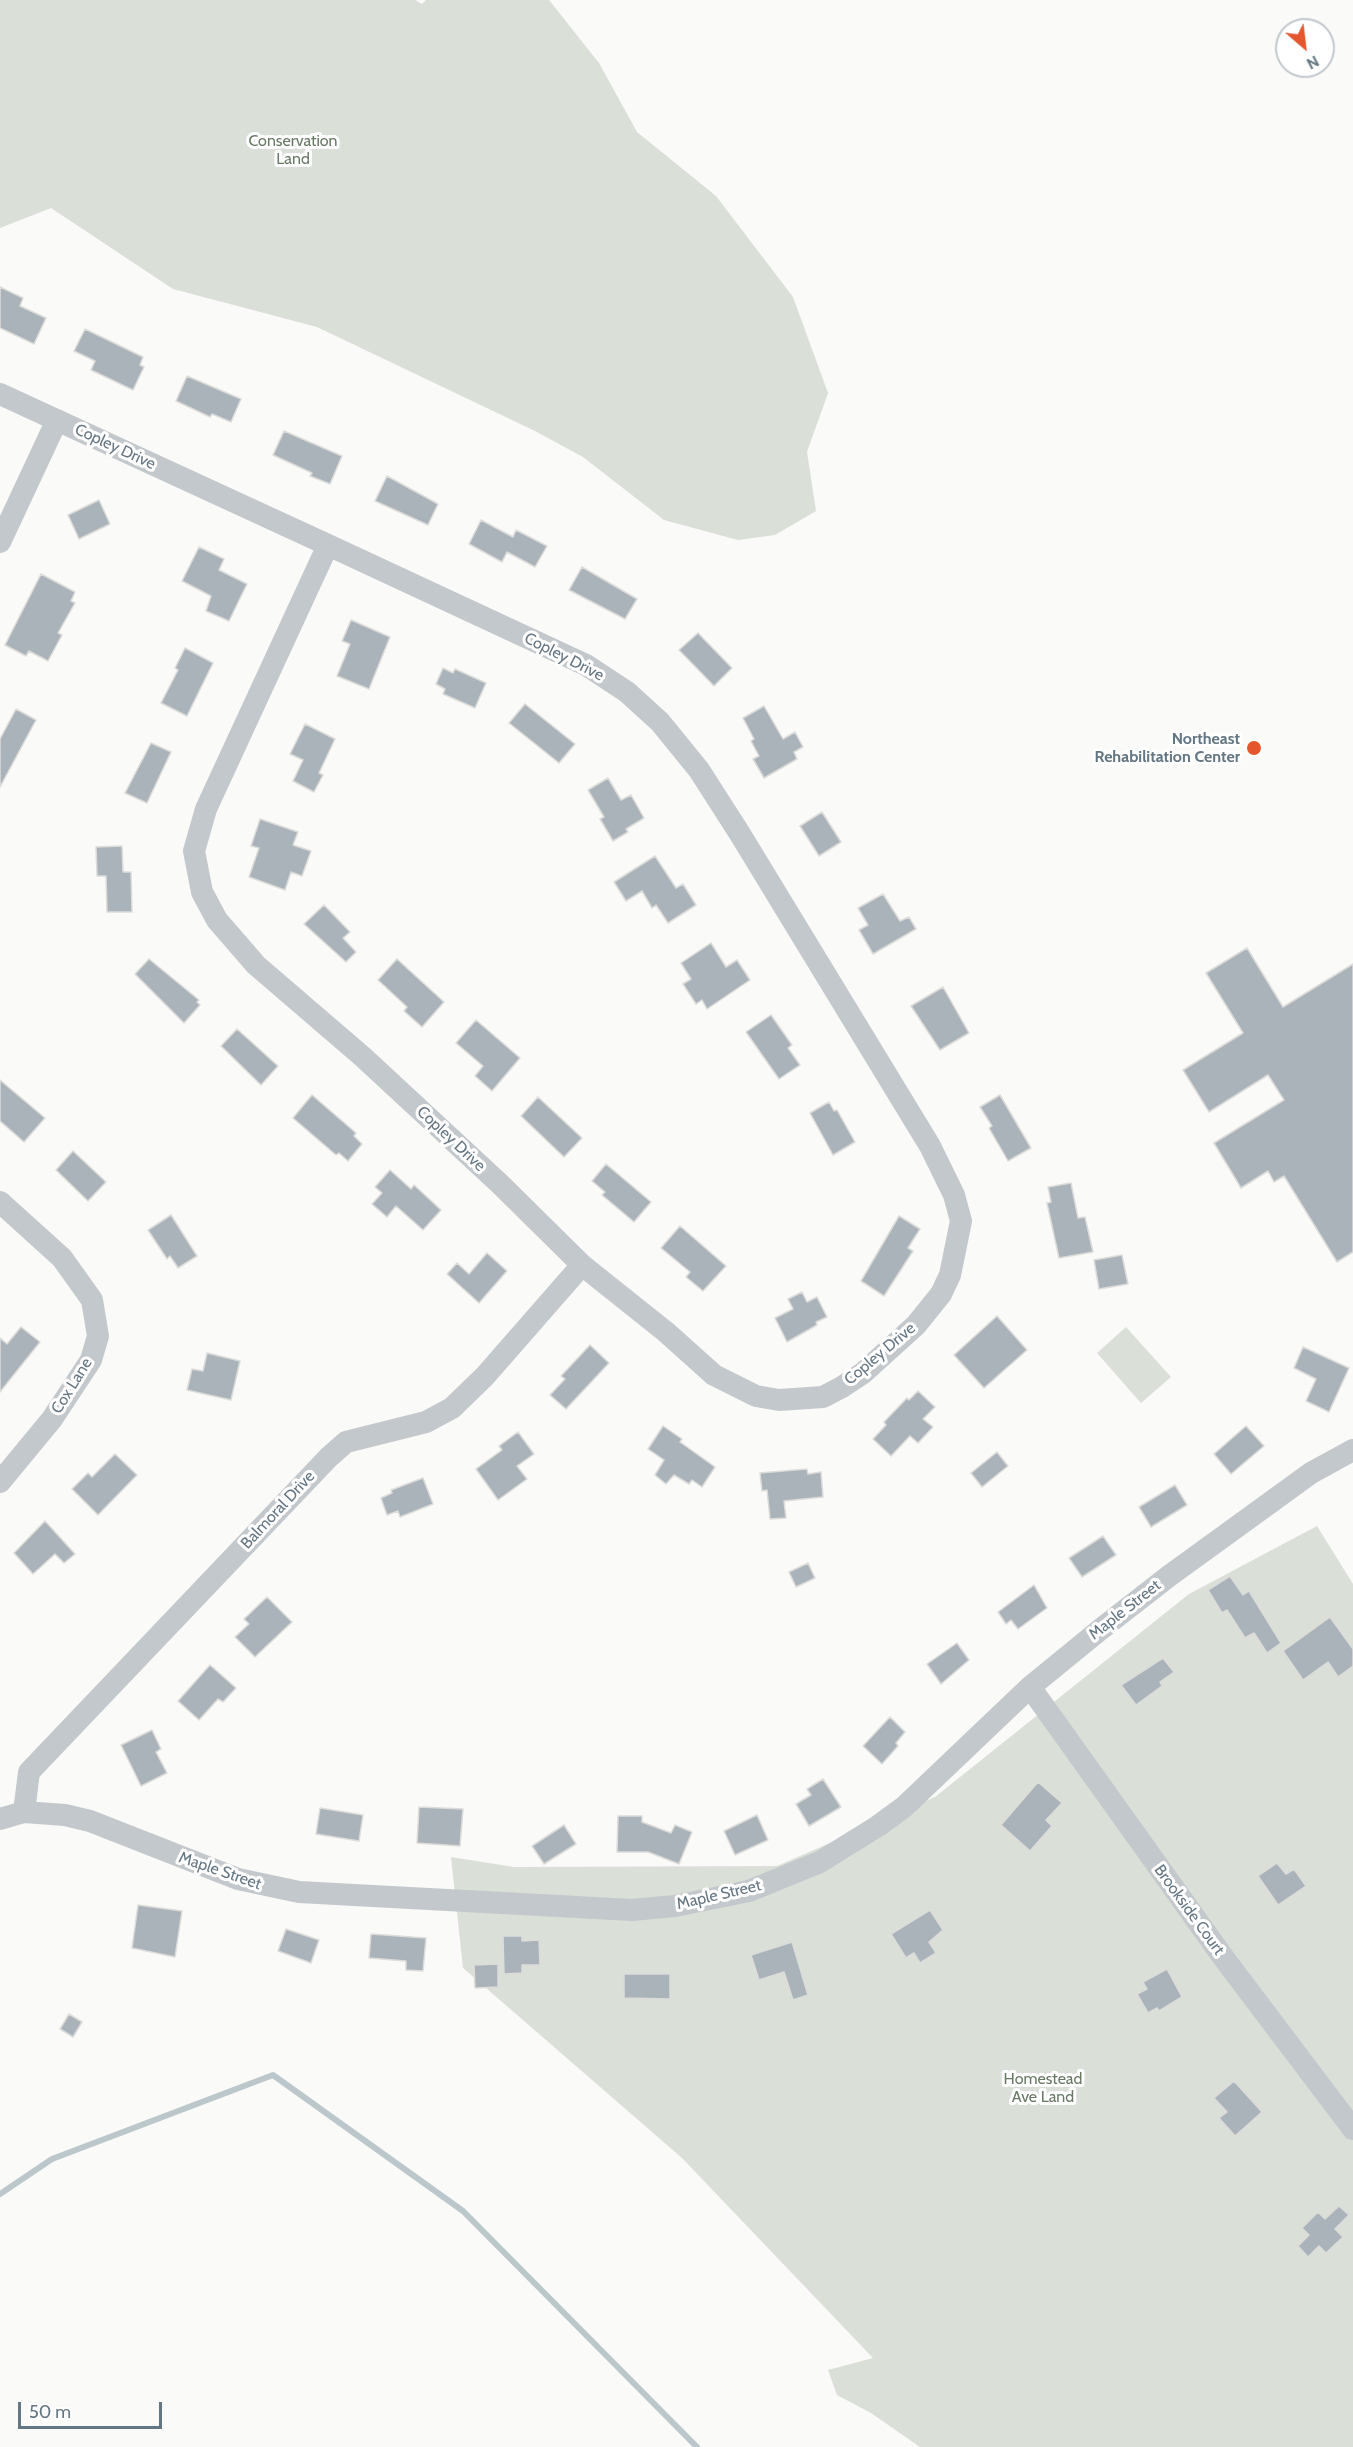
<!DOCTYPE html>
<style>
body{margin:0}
#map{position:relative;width:1353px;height:2447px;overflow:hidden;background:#fafaf8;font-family:Cabin,sans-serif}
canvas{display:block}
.north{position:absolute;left:1275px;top:18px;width:60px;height:60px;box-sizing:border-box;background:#fff;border:2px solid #c1c8cd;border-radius:50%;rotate:152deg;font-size:16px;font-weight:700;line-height:24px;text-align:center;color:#657683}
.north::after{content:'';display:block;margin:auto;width:21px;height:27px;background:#e4572e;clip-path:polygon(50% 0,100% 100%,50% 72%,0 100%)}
.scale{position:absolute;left:18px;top:2402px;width:144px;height:27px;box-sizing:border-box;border:3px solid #657683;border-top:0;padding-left:8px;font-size:18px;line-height:21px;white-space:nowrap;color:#657683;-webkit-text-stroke:4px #fff;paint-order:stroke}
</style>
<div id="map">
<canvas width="1353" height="2447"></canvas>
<div class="north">N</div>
<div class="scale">50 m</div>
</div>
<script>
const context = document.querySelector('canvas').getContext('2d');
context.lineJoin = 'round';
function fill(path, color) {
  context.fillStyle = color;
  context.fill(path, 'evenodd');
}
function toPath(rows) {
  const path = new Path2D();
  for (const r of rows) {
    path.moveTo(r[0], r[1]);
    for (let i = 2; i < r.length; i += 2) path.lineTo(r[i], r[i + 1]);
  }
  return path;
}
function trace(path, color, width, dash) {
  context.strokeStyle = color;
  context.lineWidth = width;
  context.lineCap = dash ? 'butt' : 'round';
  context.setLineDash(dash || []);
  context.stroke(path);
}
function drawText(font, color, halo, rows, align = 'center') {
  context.font = font + ' Cabin,sans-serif';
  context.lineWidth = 6;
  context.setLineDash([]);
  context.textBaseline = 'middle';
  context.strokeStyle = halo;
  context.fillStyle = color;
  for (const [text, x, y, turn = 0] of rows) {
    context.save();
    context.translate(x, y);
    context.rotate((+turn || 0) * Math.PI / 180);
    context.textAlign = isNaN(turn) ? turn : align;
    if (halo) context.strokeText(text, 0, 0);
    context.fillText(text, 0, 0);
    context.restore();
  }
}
fill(toPath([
 [0,0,415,0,422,4,426,0,549,0,599,63,637,132,716,196,793,297,828,393,807,452,816,511,775,535,738,540,664,520,583,457,535,431,317,327,173,289,51,208,0,228],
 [1126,1327,1171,1377,1141,1403,1097,1353],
 [1317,1526,1353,1584,1353,2447,920,2447,871,2413,837,2395,828,2370,873,2358,682,2158,463,1968,451,1857,514,1867,777,1866,935,1797,1189,1594]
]), '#dadfd7');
trace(toPath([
 [0,2194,52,2159,273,2075,463,2211,697,2447]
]), '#bbc7cb', 6);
const building = toPath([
 [0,287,23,298,20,306,46,318,34,344,0,328,0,287],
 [85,329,143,357,140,365,144,367,133,390,91,370,95,361,74,351,85,329],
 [187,376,241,399,231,422,212,414,210,417,176,401,187,376],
 [284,431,342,456,330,484,310,476,312,473,273,455,284,431],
 [387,476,438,504,428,525,375,501,387,476],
 [99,500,110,524,79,539,68,515,99,500],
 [481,520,513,537,516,530,547,546,535,567,507,552,502,562,469,544,481,520],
 [199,547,224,559,219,570,247,584,229,621,206,611,211,596,182,581,199,547],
 [582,567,637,599,625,619,569,590,582,567],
 [41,574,75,592,71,601,75,603,58,633,62,635,48,661,29,651,26,656,5,645,41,574],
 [351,620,390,637,369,689,337,676,350,644,342,641,351,620],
 [698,633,732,668,714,686,679,650,698,633],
 [185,648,213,663,187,716,161,703,178,670,175,668,185,648],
 [443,668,453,673,455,669,486,683,475,708,443,694,445,689,436,684,443,668],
 [525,704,575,744,559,763,509,723,525,704],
 [764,706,783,739,795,732,803,747,794,752,797,759,764,778,753,759,759,756,751,741,754,739,743,718,764,706],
 [16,709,36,720,0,787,0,739,16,709],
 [305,724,335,739,319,773,323,775,314,792,293,781,303,760,290,754,305,724],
 [151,743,171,752,147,803,125,793,151,743],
 [608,778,621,800,631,795,644,818,626,829,628,832,613,841,600,819,604,817,588,790,608,778],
 [822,812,841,842,819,856,800,826,822,812],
 [260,819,298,832,293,845,311,851,302,876,291,872,285,890,249,877,259,848,251,846,260,819],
 [122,846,123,872,131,872,132,912,107,912,106,876,97,876,96,847,122,846],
 [655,856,676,888,683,884,696,905,668,923,656,905,652,908,642,891,626,901,614,882,655,856],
 [883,894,900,921,909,917,916,929,873,954,859,930,868,925,858,908,883,894],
 [324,905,350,932,343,938,356,952,346,962,304,924,324,905],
 [711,943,726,967,737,960,750,980,707,1009,702,1000,696,1004,683,984,691,979,681,963,711,943],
 [1247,948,1283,1007,1353,964,1353,1252,1337,1262,1284,1176,1274,1182,1268,1171,1241,1188,1214,1143,1284,1100,1268,1075,1209,1112,1183,1070,1243,1033,1206,973,1247,948],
 [149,959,199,1000,197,1002,200,1005,184,1023,135,974,149,959],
 [397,959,444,1002,422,1027,404,1011,407,1007,378,980,397,959],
 [943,987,969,1033,940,1050,911,1006,943,987],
 [771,1015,792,1045,788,1048,800,1065,779,1079,746,1032,771,1015],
 [476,1020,520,1058,492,1091,475,1076,483,1066,456,1043,476,1020],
 [237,1029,278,1066,261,1085,221,1046,237,1029],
 [0,1080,45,1118,24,1142,0,1121,0,1080],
 [312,1095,356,1133,354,1136,362,1144,348,1161,339,1153,336,1155,293,1118,312,1095],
 [1000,1095,1031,1148,1008,1161,989,1128,992,1126,980,1107,1000,1095],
 [538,1097,582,1138,564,1157,521,1116,538,1097],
 [829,1102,834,1111,837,1110,855,1142,833,1155,810,1113,829,1102],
 [73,1151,106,1182,88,1201,56,1170,73,1151],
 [606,1164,651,1202,634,1222,602,1195,605,1192,592,1181,606,1164],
 [390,1170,411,1189,414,1185,441,1210,423,1230,396,1206,387,1217,372,1204,382,1193,375,1187,390,1170],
 [1071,1183,1078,1218,1085,1217,1093,1252,1059,1258,1047,1203,1051,1202,1048,1187,1071,1183],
 [171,1215,197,1256,178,1268,170,1256,167,1259,148,1230,171,1215],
 [899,1216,920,1229,908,1248,913,1251,884,1296,861,1281,899,1216],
 [680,1226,726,1266,703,1291,686,1277,690,1272,661,1248,680,1226],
 [487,1253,507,1271,479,1303,447,1274,457,1263,469,1274,487,1253],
 [1122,1255,1128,1284,1099,1289,1094,1260,1122,1255],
 [802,1292,807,1302,817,1297,827,1317,816,1322,817,1325,787,1342,775,1318,793,1309,788,1299,802,1292],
 [997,1316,1027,1350,984,1388,954,1355,997,1316],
 [21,1327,40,1342,0,1392,0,1338,7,1344,21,1327],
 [590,1345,609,1363,566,1409,550,1395,565,1379,561,1376,590,1345],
 [1303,1347,1349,1368,1329,1412,1306,1401,1316,1379,1294,1368,1303,1347],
 [207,1353,240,1361,231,1400,187,1390,192,1369,203,1371,207,1353],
 [918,1391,935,1407,923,1419,933,1427,918,1443,910,1436,891,1456,873,1439,886,1425,884,1422,907,1398,909,1400,918,1391],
 [663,1426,682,1439,680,1442,715,1467,702,1487,692,1480,689,1484,674,1475,666,1484,655,1475,664,1460,648,1449,663,1426],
 [1246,1426,1264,1446,1231,1474,1214,1454,1246,1426],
 [518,1432,534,1454,517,1466,527,1479,498,1500,476,1469,502,1450,499,1446,518,1432],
 [997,1452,1008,1466,982,1487,971,1473,997,1452],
 [115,1454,137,1475,98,1515,72,1489,88,1473,92,1477,115,1454],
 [807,1469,808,1474,821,1472,823,1497,784,1501,786,1518,770,1519,767,1490,762,1491,760,1473,807,1469],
 [423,1478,433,1504,400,1517,398,1511,387,1515,381,1498,392,1493,391,1490,423,1478],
 [1175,1485,1187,1505,1151,1527,1139,1507,1175,1485],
 [45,1521,75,1554,64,1563,55,1554,33,1574,14,1553,45,1521],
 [1103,1536,1116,1555,1082,1577,1069,1558,1103,1536],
 [808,1563,815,1578,796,1587,789,1572,808,1563],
 [1230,1576,1243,1595,1249,1591,1281,1643,1267,1653,1254,1633,1245,1638,1227,1610,1222,1613,1208,1590,1230,1576],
 [1034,1585,1047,1608,1018,1629,1011,1620,1006,1624,998,1612,1034,1585],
 [267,1597,292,1622,255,1657,235,1637,249,1624,244,1619,267,1597],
 [1330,1617,1353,1649,1353,1666,1338,1677,1328,1662,1303,1680,1283,1651,1330,1617],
 [957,1643,969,1660,941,1684,927,1664,957,1643],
 [1163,1658,1174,1672,1160,1682,1162,1686,1136,1705,1121,1685,1163,1658],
 [210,1665,236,1688,223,1702,218,1699,199,1720,178,1701,210,1665],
 [890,1717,905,1732,896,1743,898,1746,882,1764,863,1746,890,1717],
 [152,1730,161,1749,156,1752,167,1773,141,1786,121,1745,152,1730],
 [823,1779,841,1807,809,1826,796,1804,811,1795,807,1789,823,1779],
 [1038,1782,1062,1803,1046,1820,1052,1826,1030,1851,1001,1825,1038,1782],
 [419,1807,463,1809,460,1846,417,1843,419,1807],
 [320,1808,363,1815,359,1841,316,1834,320,1808],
 [757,1815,768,1840,735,1855,724,1831,757,1815],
 [618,1816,642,1816,642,1822,671,1833,675,1825,692,1832,679,1864,648,1852,617,1852,618,1816],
 [564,1825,576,1844,544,1864,532,1846,564,1825],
 [1277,1863,1286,1874,1294,1869,1306,1886,1278,1905,1258,1876,1277,1863],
 [138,1905,182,1911,175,1957,132,1948,138,1905],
 [930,1910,943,1930,929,1942,936,1953,920,1963,914,1953,906,1958,891,1934,930,1910],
 [286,1929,319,1940,311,1963,278,1951,286,1929],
 [371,1934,426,1938,423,1971,406,1970,406,1961,369,1958,371,1934],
 [503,1936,522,1936,522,1941,539,1940,540,1965,522,1965,522,1973,504,1974,503,1936],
 [792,1942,808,1995,793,2000,784,1972,759,1980,751,1955,792,1942],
 [498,1964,498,1987,475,1988,474,1965,498,1964],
 [1167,1969,1182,1997,1159,2011,1157,2008,1148,2013,1137,1994,1147,1989,1143,1982,1167,1969],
 [624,1974,670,1974,670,1999,624,1998,624,1974],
 [69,2014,82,2022,73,2037,60,2029,69,2014],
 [1234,2081,1262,2112,1235,2136,1219,2118,1227,2112,1214,2098,1234,2081],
 [1339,2206,1349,2215,1335,2229,1343,2237,1326,2253,1319,2246,1308,2257,1298,2246,1309,2235,1302,2228,1318,2212,1325,2219,1339,2206]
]);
fill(building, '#aab3b9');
trace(building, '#dcdcda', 1.5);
trace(toPath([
 [0,394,328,545,586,665,627,692,660,722,699,770,740,834,930,1146,954,1195,961,1221,950,1275,941,1294,916,1325,863,1373,842,1387,823,1397,779,1400,756,1396,714,1375,666,1332,582,1265,500,1184,363,1057,256,965,217,920,202,892,194,851,206,809,328,545],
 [0,542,57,420],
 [0,1202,62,1258,92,1300,98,1336,91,1360,52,1419,0,1482],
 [1030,1687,1223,1957,1353,2129],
 [24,1812,29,1772,329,1457,346,1442,426,1422,452,1408,485,1376,582,1265],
 [0,1819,24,1812,65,1815,90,1821,238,1879,299,1892,632,1910,675,1906,749,1891,820,1862,878,1826,904,1807,1030,1687,1101,1629,1169,1576,1311,1473,1353,1450]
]), '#c3c8cc', 22);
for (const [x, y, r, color] of [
 [1254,748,8,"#e4572e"]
]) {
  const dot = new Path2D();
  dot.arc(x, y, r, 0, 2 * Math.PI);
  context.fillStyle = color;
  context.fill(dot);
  trace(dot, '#fff', 2);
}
drawText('16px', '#687a64', '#fff', [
 ["Conservation",293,141],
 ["Land",293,159],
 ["Homestead",1043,2079],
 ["Ave Land",1043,2097]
]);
drawText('16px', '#657683', '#fff', [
 ["Copley Drive",115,447,25],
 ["Copley Drive",564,657,27],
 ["Copley Drive",451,1139,43],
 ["Copley Drive",880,1354,-40],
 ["Cox Lane",72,1386,-58],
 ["Balmoral Drive",278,1510,-47],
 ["Maple Street",1125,1610,-38],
 ["Maple Street",220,1871,19],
 ["Maple Street",719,1895,-13],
 ["Brookside Court",1189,1910,54]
]);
drawText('bold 16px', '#657683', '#fff', [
 ["Northeast",1240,739],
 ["Rehabilitation Center",1240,757]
], 'right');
</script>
